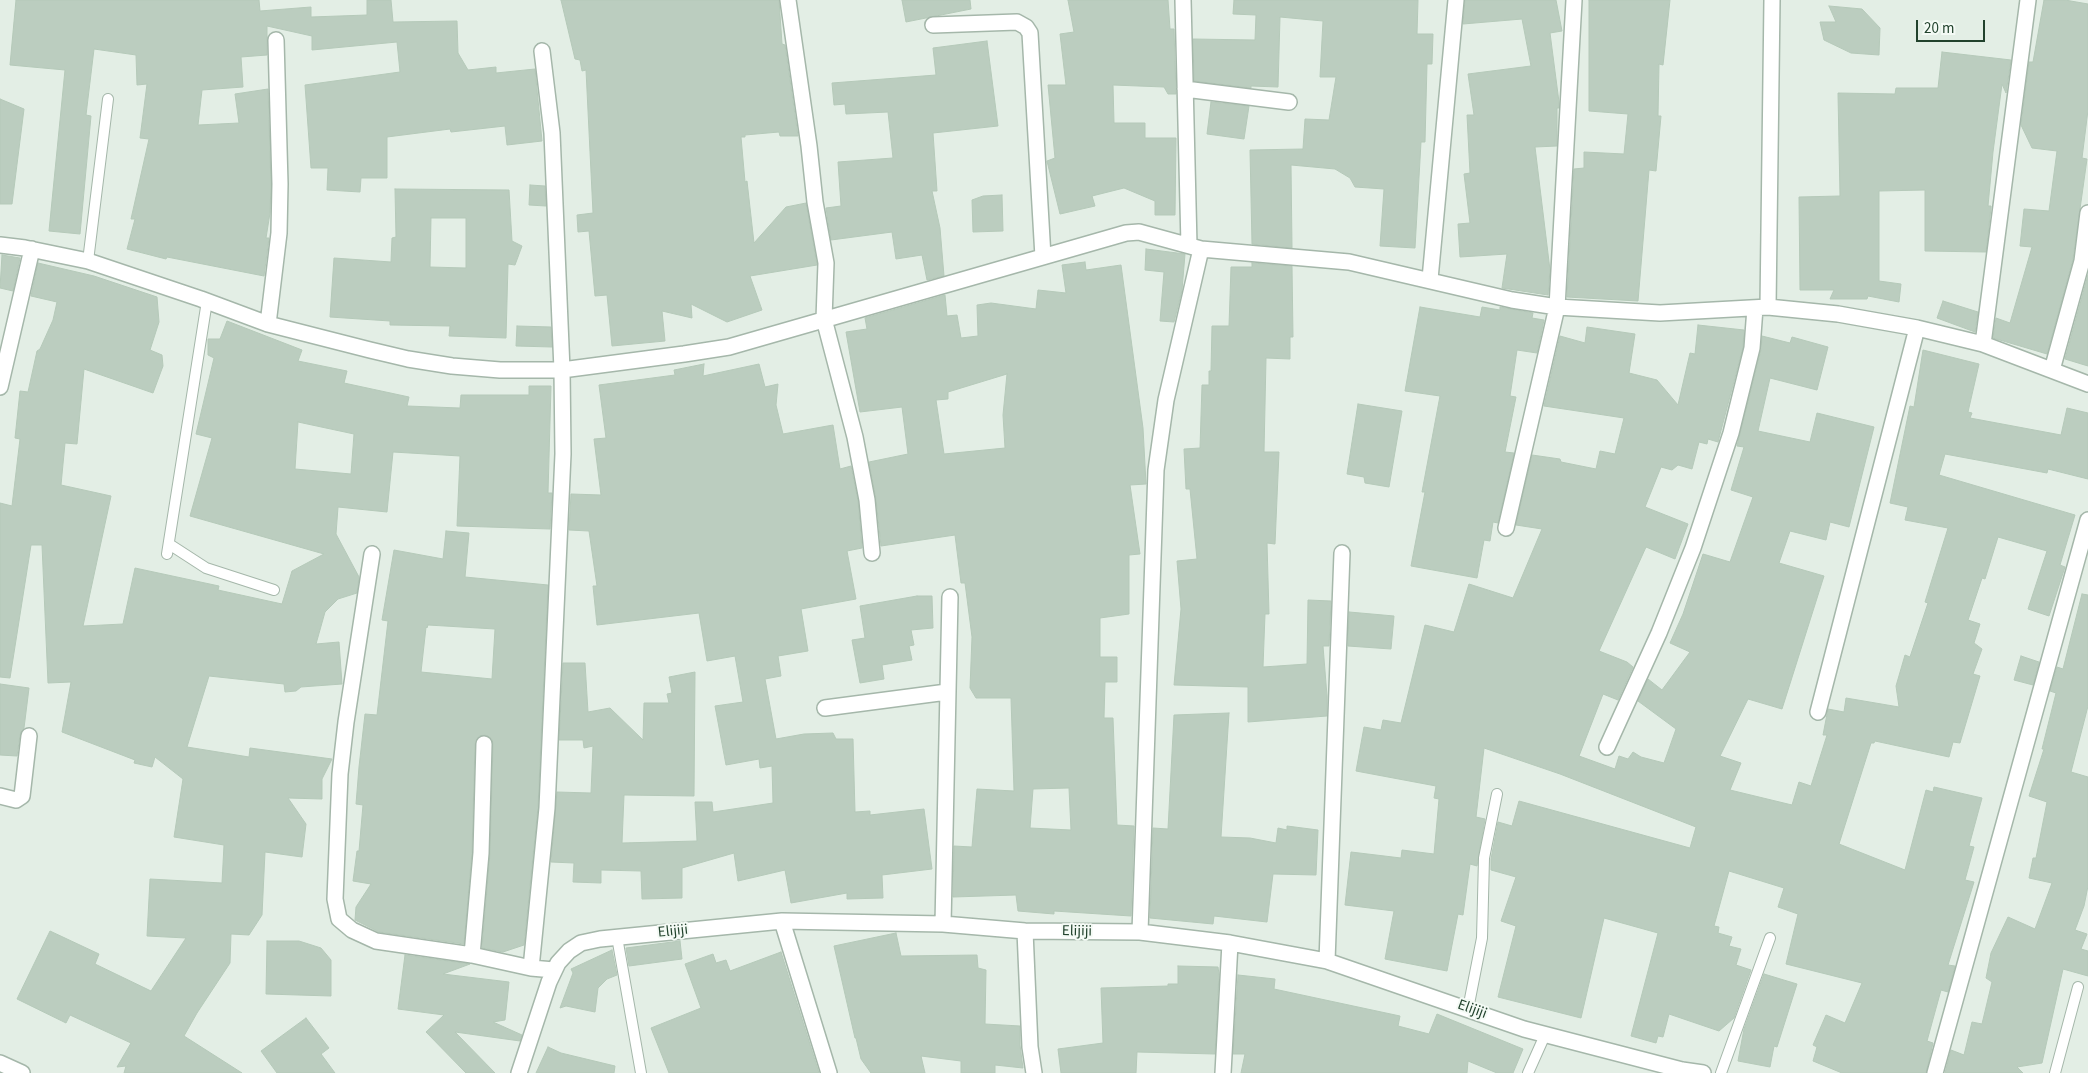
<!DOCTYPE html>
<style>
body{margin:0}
#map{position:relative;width:2088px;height:1073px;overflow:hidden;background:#e3eee5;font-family:"Source Sans 3",sans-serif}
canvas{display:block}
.scale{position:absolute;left:1916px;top:20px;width:69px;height:22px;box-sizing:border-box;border:2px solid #21422c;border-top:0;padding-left:6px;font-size:15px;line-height:18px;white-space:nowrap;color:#21422c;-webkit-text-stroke:4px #f4faf5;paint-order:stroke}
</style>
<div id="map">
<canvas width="2088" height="1073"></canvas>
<div class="scale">20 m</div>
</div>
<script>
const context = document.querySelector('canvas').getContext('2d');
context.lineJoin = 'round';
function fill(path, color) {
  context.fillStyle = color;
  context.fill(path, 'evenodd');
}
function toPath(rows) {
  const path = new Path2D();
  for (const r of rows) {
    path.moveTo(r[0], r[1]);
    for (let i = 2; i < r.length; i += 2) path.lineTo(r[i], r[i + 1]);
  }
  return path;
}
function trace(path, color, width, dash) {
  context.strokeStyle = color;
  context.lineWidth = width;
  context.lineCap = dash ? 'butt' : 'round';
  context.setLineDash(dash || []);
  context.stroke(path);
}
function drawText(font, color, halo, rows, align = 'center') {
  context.font = font + ' "Source Sans 3",sans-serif';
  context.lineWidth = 4;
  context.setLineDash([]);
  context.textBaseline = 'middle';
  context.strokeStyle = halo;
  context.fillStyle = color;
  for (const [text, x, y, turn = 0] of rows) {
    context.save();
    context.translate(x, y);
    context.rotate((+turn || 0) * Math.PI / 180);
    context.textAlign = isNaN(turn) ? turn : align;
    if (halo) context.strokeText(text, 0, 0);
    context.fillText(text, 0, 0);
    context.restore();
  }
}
const building = toPath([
 [16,0,259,0,260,11,311,7,311,17,367,15,367,0,391,0,393,22,457,21,458,53,468,70,496,67,496,73,535,69,542,141,507,145,505,126,451,132,450,129,387,137,387,178,361,178,360,192,327,190,328,168,311,168,305,85,400,72,397,42,312,50,312,36,267,26,267,55,241,57,243,87,202,90,198,125,239,123,235,94,268,89,271,184,270,213,266,238,269,238,264,276,167,257,166,259,127,249,135,219,131,219,149,139,140,138,147,84,137,85,136,55,94,49,86,115,91,116,80,234,49,231,65,70,10,65,16,0],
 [561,0,779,0,782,44,785,45,798,136,780,136,779,132,745,135,745,137,741,137,745,182,747,181,754,243,786,207,806,203,817,265,750,276,762,310,727,322,691,304,692,318,662,311,665,341,612,346,607,295,595,296,589,231,578,232,577,215,593,213,586,70,582,71,580,60,575,59,561,0],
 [902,0,970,0,971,9,906,22,902,0],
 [1068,0,1168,0,1170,29,1174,29,1176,94,1168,94,1164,87,1113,85,1114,123,1145,123,1145,138,1176,138,1175,215,1155,215,1155,201,1124,188,1092,196,1095,206,1060,214,1047,161,1055,158,1048,85,1066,85,1060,34,1074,32,1068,0],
 [1234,0,1418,0,1417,34,1433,34,1432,64,1427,64,1425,142,1421,142,1415,248,1380,246,1384,189,1355,187,1350,178,1335,169,1291,165,1292,248,1252,244,1250,150,1303,149,1305,119,1329,120,1336,77,1320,77,1323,21,1280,17,1278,87,1251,86,1251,88,1194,81,1193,39,1255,40,1256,15,1233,14,1234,0],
 [1465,0,1556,0,1562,31,1550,33,1559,102,1559,108,1557,108,1557,146,1535,147,1550,270,1548,295,1502,288,1507,254,1460,257,1458,224,1470,223,1464,174,1470,173,1467,115,1474,115,1468,74,1531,66,1522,19,1463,24,1465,0],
 [1589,0,1670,0,1663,65,1659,64,1658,116,1661,116,1656,171,1649,170,1638,301,1567,297,1574,169,1584,168,1584,152,1624,154,1628,114,1589,111,1589,0],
 [2044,0,2065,0,2088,4,2088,110,2082,158,2087,159,2073,259,2047,354,1993,338,1996,318,2010,323,2032,247,2020,246,2024,209,2049,211,2057,151,2032,148,2021,125,2029,62,2033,62,2044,0],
 [1829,6,1862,9,1880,28,1879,55,1851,53,1824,40,1820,22,1836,22,1829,6],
 [987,41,998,126,933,133,937,191,932,191,940,228,944,276,927,280,922,255,896,259,892,232,831,240,826,208,841,206,838,162,893,158,888,112,846,114,845,104,834,105,832,83,936,75,933,48,987,41],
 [1942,52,2011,60,2006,93,2002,84,1993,152,1988,206,1991,206,1991,208,1986,252,1925,251,1925,190,1879,191,1879,281,1901,284,1899,302,1868,296,1867,299,1830,299,1834,290,1800,290,1799,197,1840,196,1838,93,1895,94,1896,88,1938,88,1942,52],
 [0,99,24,109,12,204,0,204,0,99],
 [1211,102,1249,106,1244,139,1207,134,1211,102],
 [530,185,545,186,546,206,529,205,530,185],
 [395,189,509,190,512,241,522,246,515,265,508,264,506,338,449,336,450,326,390,325,390,321,330,317,334,258,391,262,392,238,396,237,395,189],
 [431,218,466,218,466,268,430,267,431,218],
 [1002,195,1003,231,973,232,972,200,983,196,1002,195],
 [1146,249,1185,254,1182,290,1174,322,1160,321,1164,272,1145,270,1146,249],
 [2,255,20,258,13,291,0,288,2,255],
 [1085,262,1086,270,1121,265,1143,428,1146,484,1130,485,1140,554,1129,555,1129,614,1100,618,1100,657,1117,657,1117,682,1105,682,1104,718,1113,718,1117,825,1134,826,1131,916,1054,911,1054,914,1018,911,1016,895,953,897,954,846,972,847,977,789,1014,791,1011,698,976,698,970,688,972,637,965,583,961,583,955,535,881,546,876,499,869,462,908,454,902,407,860,412,846,332,867,329,865,318,945,295,947,316,957,315,961,338,978,336,977,305,991,303,1036,309,1038,290,1066,293,1062,265,1085,262],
 [1007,374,1003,415,1005,448,944,454,936,400,948,399,948,392,1007,374],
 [1069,788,1071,830,1030,828,1033,789,1069,788],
 [38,263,94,276,157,297,159,322,150,350,162,355,163,366,153,393,84,369,77,444,65,443,61,485,111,496,83,626,123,624,135,568,219,586,218,590,282,604,292,571,324,554,190,516,212,438,196,434,214,358,208,355,208,339,220,339,227,321,302,350,298,361,347,371,344,383,409,397,407,406,460,408,461,395,529,395,529,386,551,386,548,493,552,493,550,529,457,526,460,456,393,452,387,512,338,507,336,534,359,577,357,593,338,599,325,612,316,644,339,642,342,684,301,687,296,691,285,692,284,684,209,676,187,747,249,757,250,748,332,759,322,779,322,799,288,798,306,824,302,857,265,852,262,915,249,935,231,934,230,963,197,1013,184,1036,242,1073,124,1073,126,1066,117,1067,131,1043,70,1015,66,1023,17,999,50,931,99,954,95,964,151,991,186,938,147,936,150,879,222,883,224,845,174,837,183,779,155,757,152,767,134,763,135,760,62,732,71,682,48,683,42,545,31,545,10,678,0,677,0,503,12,506,20,439,15,438,20,391,28,392,37,351,40,349,53,320,57,302,31,296,38,263],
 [298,422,354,434,351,474,295,469,298,422],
 [1252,263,1292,266,1293,337,1290,337,1290,359,1266,358,1264,452,1279,452,1275,544,1267,543,1269,614,1265,614,1263,667,1307,664,1308,600,1331,601,1329,646,1323,646,1327,696,1327,716,1248,722,1248,687,1174,685,1181,609,1177,561,1197,559,1190,489,1186,489,1184,449,1200,448,1202,385,1209,385,1209,371,1211,371,1212,326,1229,326,1231,267,1252,267,1252,263],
 [2088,275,2088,366,2065,359,2088,275],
 [1943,301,1978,312,1975,332,1937,318,1943,301],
 [1420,307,1480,317,1482,307,1500,310,1500,307,1533,313,1532,318,1544,320,1537,353,1517,350,1510,396,1516,397,1505,452,1514,453,1498,523,1493,522,1490,541,1484,540,1477,578,1411,566,1425,492,1422,492,1440,396,1405,391,1420,307],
 [1698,325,1744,330,1743,347,1718,442,1708,439,1707,444,1699,442,1692,469,1678,465,1672,470,1661,467,1645,507,1688,524,1675,559,1646,547,1599,651,1627,662,1633,667,1618,700,1603,694,1579,756,1615,769,1619,756,1628,759,1633,752,1641,757,1664,763,1676,729,1638,701,1648,679,1662,690,1690,652,1670,643,1683,614,1703,554,1730,562,1753,497,1731,490,1744,447,1737,446,1761,350,1762,336,1790,343,1792,337,1828,347,1817,390,1770,378,1758,431,1810,442,1817,413,1874,427,1849,527,1830,522,1826,540,1790,531,1779,563,1824,576,1782,709,1748,699,1720,756,1741,763,1730,790,1792,805,1799,782,1811,786,1827,735,1823,735,1828,709,1844,712,1846,698,1899,707,1896,686,1905,655,1910,657,1928,603,1925,602,1948,528,1905,520,1908,507,1890,503,1910,406,1914,407,1923,350,1979,364,1968,412,1972,413,1970,418,2061,435,2067,408,2088,413,2088,479,2048,469,2047,473,1945,454,1939,475,2075,515,2060,565,2065,567,2049,616,2028,609,2047,551,1998,537,1985,579,1982,578,1968,620,1980,624,1974,643,1982,649,1973,674,1980,676,1960,743,1953,742,1949,757,1875,741,1874,743,1871,743,1839,844,1905,870,1926,790,1933,792,1934,787,1982,798,1969,846,1974,847,1965,880,1974,882,1948,965,1955,966,1948,992,1941,990,1927,1041,1933,1043,1926,1073,1842,1073,1813,1061,1817,1047,1813,1045,1826,1015,1845,1023,1862,983,1786,964,1798,914,1778,907,1784,888,1729,871,1714,926,1719,927,1718,933,1732,937,1729,946,1741,949,1736,965,1751,970,1734,1018,1719,1031,1669,1014,1663,1037,1658,1036,1656,1043,1631,1036,1658,933,1604,918,1581,1018,1498,997,1516,926,1501,921,1516,877,1491,870,1491,859,1498,822,1512,826,1519,801,1690,848,1696,827,1560,774,1484,748,1476,817,1485,819,1477,866,1470,864,1463,915,1458,914,1447,971,1385,959,1394,911,1345,905,1351,852,1401,858,1402,850,1434,854,1439,799,1434,798,1436,786,1356,771,1364,727,1381,730,1383,720,1401,723,1425,625,1454,632,1469,584,1513,598,1542,529,1516,525,1532,455,1560,459,1561,462,1596,469,1600,451,1615,454,1624,418,1544,406,1560,336,1585,343,1587,327,1635,334,1629,373,1657,380,1678,405,1690,353,1695,354,1698,325],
 [517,326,551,327,552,347,516,346,517,326],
 [704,364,703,376,759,364,765,387,778,384,776,405,783,434,833,425,840,469,851,466,858,501,862,548,847,551,856,599,801,609,808,651,778,656,781,676,765,679,776,739,804,734,833,733,836,739,853,739,855,812,870,811,870,815,924,809,932,869,882,875,883,898,847,899,847,893,791,903,785,870,738,881,734,853,682,868,682,898,642,899,641,871,601,870,601,883,573,882,574,863,551,862,557,792,591,793,593,746,584,748,583,740,559,740,563,663,585,663,588,712,610,708,643,740,644,703,669,703,667,694,672,693,669,677,695,672,694,796,624,795,622,843,697,841,695,802,712,802,713,812,773,803,772,766,760,768,759,759,726,765,715,706,743,702,735,656,707,661,699,613,597,625,593,586,597,586,589,531,569,530,571,494,601,495,594,439,606,438,599,385,675,375,674,370,704,364],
 [1358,404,1402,411,1389,487,1365,483,1364,477,1347,474,1358,404],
 [446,531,469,533,465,577,548,585,538,807,524,945,503,952,482,948,490,853,493,744,492,739,485,735,479,736,475,744,472,852,464,944,379,932,355,920,356,907,371,884,353,881,357,851,359,851,363,805,356,804,359,767,365,714,377,715,388,621,382,620,394,550,443,559,446,531],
 [428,625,495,629,492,679,421,672,426,627,427,628,428,625],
 [2082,594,2088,595,2088,706,2071,772,2088,777,2088,886,2084,906,2075,930,2087,934,2081,949,2088,951,2088,976,2063,969,2042,1063,2017,1067,2023,1073,1945,1073,1951,1050,1964,1055,1972,1022,1982,1024,1992,982,1986,978,1991,953,2008,917,2035,929,2052,883,2029,878,2033,858,2036,858,2047,802,2029,796,2044,749,2042,749,2056,693,2050,691,2057,667,2063,669,2082,594],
 [917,596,932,596,933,628,911,630,914,645,909,646,912,660,882,665,884,679,860,683,852,640,865,638,860,606,917,596],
 [1349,612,1394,616,1391,649,1348,646,1349,612],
 [2021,656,2039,662,2033,685,2014,680,2021,656],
 [0,684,29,688,24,728,20,735,17,756,0,755,0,684],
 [1229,713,1221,837,1250,838,1276,843,1278,828,1287,830,1287,826,1318,830,1316,875,1273,874,1267,922,1214,916,1213,924,1150,918,1153,828,1168,829,1174,715,1229,713],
 [896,933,901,956,977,955,978,968,986,970,985,1024,1020,1026,1020,1045,1023,1068,995,1065,995,1073,961,1073,961,1061,921,1056,925,1073,871,1073,861,1059,856,1038,855,1038,834,946,896,933],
 [267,941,299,941,321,948,331,960,331,996,266,994,267,941],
 [680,941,682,959,629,966,626,948,680,941],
 [612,950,617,975,607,979,598,988,595,1012,566,1006,560,1008,573,973,571,969,612,950],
 [781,952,819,1073,669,1073,651,1028,701,1008,685,964,713,954,716,963,726,960,730,971,781,952],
 [405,955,470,964,443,974,509,982,505,1020,493,1022,522,1035,520,1041,455,1032,495,1073,466,1073,426,1032,444,1015,398,1009,405,955],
 [1178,966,1218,967,1219,974,1215,1054,1137,1052,1136,1073,1061,1073,1058,1049,1103,1043,1101,988,1168,986,1168,984,1178,984,1178,966],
 [1764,974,1797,984,1777,1047,1774,1046,1770,1067,1738,1061,1744,1029,1764,974],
 [1238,975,1275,979,1274,989,1400,1016,1398,1026,1429,1034,1437,1014,1523,1049,1513,1073,1497,1073,1468,1061,1467,1073,1241,1073,1245,1054,1233,1054,1238,975],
 [306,1018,329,1048,321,1054,335,1073,277,1073,261,1051,306,1018],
 [548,1047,561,1053,615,1066,614,1073,536,1073,548,1047]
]);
fill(building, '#bbcdbf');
trace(building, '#b5c9b9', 1);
const lane = toPath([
 [88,261,108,99],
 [169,544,206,568,274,590],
 [167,554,207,301],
 [617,937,641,1073],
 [1468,1009,1482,938,1484,858,1497,794],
 [1528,1073,1545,1035],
 [1721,1073,1770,938],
 [2055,1073,2078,987]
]);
const street = toPath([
 [788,0,809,146,815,202,826,263,824,319,855,437,867,500,872,553],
 [1183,0,1189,245],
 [933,25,1017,22,1026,27,1030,33,1043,257],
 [1185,89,1289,102],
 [0,245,25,248,88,261,201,299,268,324,370,350,408,359,452,366,500,370,562,370,684,354,729,347,1126,233,1139,232,1201,249,1349,262,1512,300,1557,307,1660,313,1768,307,1838,314,1917,328,1983,344,2088,384],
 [1430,279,1456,0],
 [1768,307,1772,0],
 [268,324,279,233,280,184,276,40],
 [1983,344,2028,0],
 [2052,370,2082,261,2088,213],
 [0,387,32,249],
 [1506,528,1557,307,1574,0],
 [372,554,346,722,340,774,335,899,339,919,352,930,376,941,472,955,531,968,554,970],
 [825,708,947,692],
 [1818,712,1917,328],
 [1607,747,1659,633,1693,548,1731,433,1752,348,1755,308],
 [0,796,16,800,22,796,29,736],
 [782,921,829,1073],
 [943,924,950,597],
 [1025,931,1030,1047,1034,1073],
 [1140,932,1156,470,1166,400,1201,249],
 [472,955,481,853,484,744],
 [1327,961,1342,553],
 [531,968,547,808,563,454,562,370,552,133,542,51],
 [0,1063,22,1073],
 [519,1073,549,982,558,963,569,951,581,943,600,939,782,921,943,924,1025,931,1140,932,1230,943,1327,961,1524,1029,1682,1070,1703,1073],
 [1223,1073,1230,943],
 [1935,1073,2088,520]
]);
trace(lane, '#a5b7aa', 12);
trace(street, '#a5b7aa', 18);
trace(lane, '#fff', 10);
trace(street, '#fff', 15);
drawText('15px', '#21422c', '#f4faf5', [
 ["Elijiji",673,932,-6],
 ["Elijiji",1077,932,1],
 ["Elijiji",1472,1010,20]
]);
</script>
